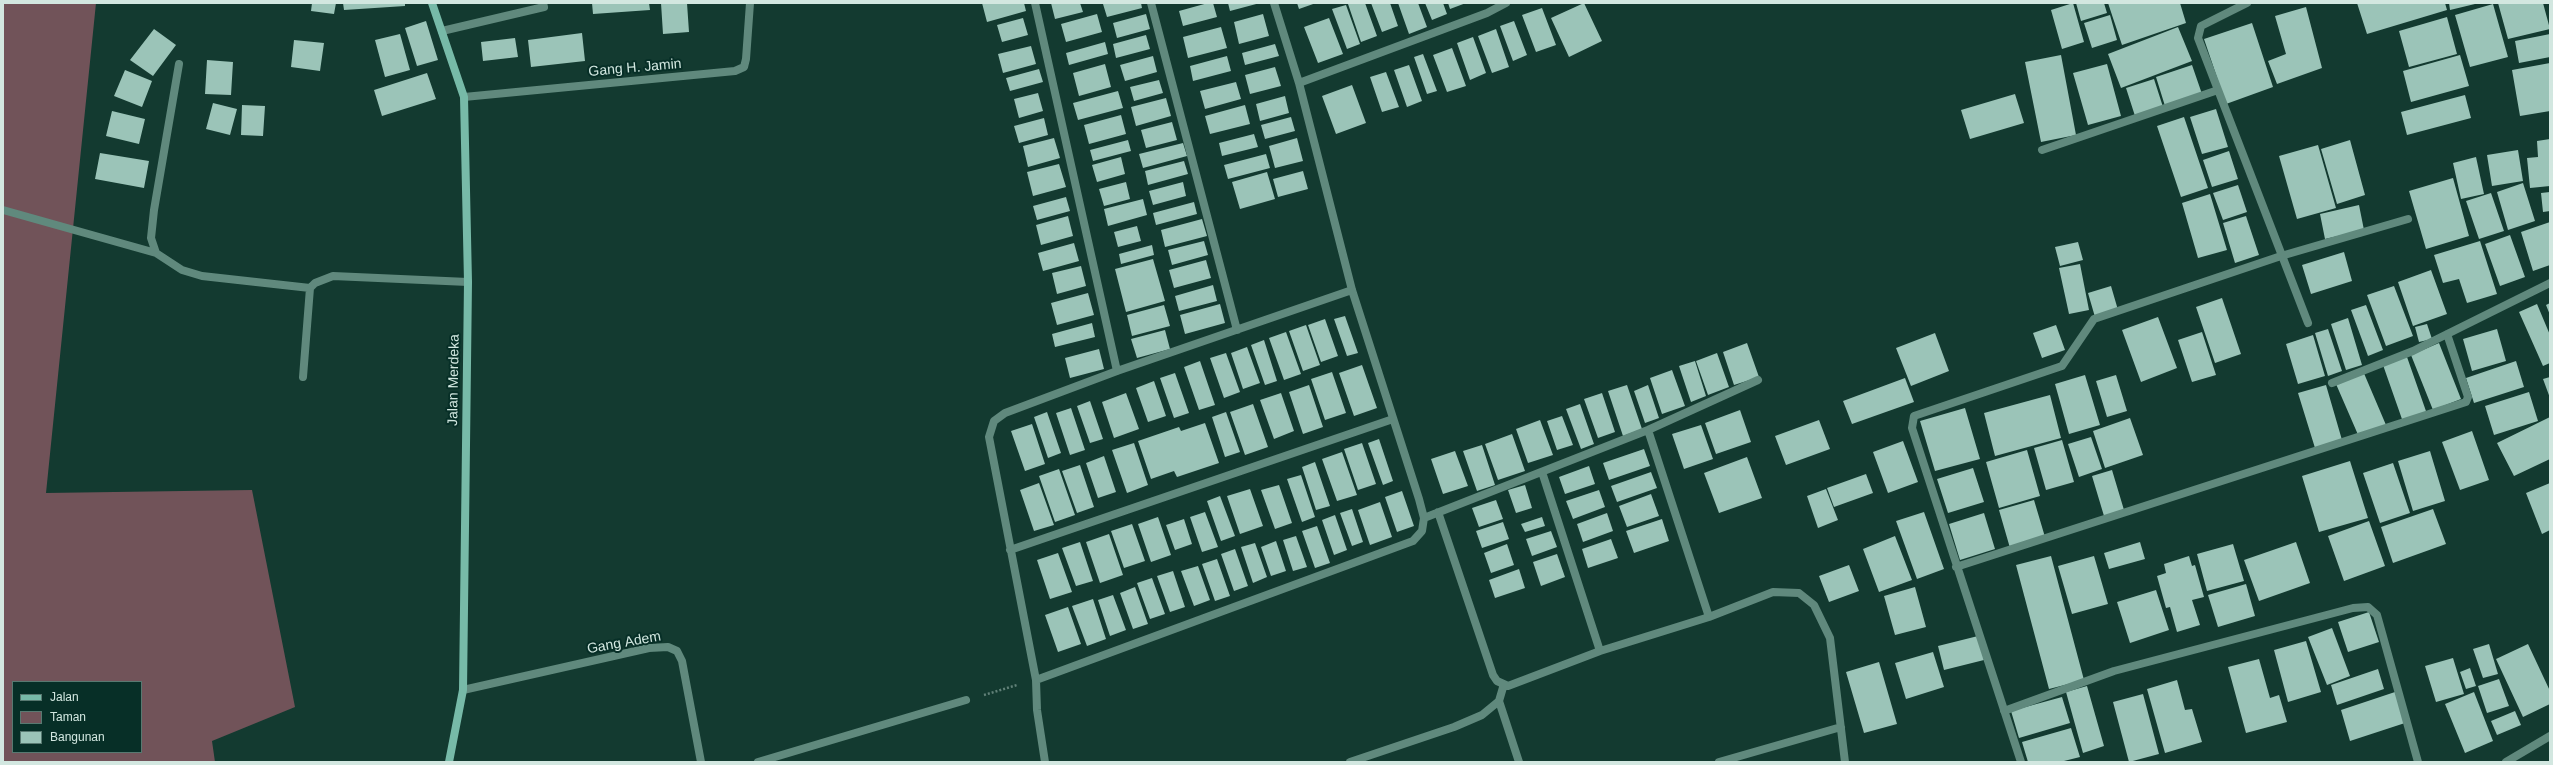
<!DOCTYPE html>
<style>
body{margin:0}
#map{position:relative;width:2553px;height:765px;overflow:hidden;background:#133a30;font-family:Arial,sans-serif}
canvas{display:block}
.frame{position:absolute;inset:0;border:4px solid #d2e7e0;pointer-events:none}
.legend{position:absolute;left:12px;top:681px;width:130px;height:72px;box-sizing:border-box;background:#072f27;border:1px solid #587971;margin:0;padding:5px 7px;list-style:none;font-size:12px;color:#d2e7e0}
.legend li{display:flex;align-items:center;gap:8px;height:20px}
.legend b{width:20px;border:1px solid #587971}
</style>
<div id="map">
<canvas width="2553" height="765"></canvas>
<div class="frame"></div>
<ul class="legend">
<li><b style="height:5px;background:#77baa8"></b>Jalan</li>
<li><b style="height:11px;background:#715359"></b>Taman</li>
<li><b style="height:11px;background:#9bc4b8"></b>Bangunan</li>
</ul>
</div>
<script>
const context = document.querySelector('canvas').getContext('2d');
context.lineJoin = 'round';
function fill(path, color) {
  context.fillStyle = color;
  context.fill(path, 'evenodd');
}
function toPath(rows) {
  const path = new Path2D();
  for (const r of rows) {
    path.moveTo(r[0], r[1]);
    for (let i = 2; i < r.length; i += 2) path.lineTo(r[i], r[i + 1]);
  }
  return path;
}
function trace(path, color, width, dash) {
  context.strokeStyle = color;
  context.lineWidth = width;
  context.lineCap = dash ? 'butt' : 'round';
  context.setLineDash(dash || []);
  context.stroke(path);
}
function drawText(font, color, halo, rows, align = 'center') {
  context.font = font + ' Arial,sans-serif';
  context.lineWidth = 4;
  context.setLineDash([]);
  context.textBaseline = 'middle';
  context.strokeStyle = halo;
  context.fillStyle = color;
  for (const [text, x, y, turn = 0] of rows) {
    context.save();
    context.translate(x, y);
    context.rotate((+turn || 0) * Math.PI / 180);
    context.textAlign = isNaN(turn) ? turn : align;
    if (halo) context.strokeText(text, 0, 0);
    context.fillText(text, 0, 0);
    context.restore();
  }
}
fill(toPath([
 [3,3,96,3,46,493,252,490,295,707,212,741,215,762,3,762],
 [13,682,141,682,141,752,13,752]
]), '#715359');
fill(toPath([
 [312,3,336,3,334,14,311,11],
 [343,3,405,3,405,6,344,10],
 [592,3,649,3,650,10,593,14],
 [661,3,687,3,689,32,663,34],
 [982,3,1024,3,1026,11,987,22],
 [1051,3,1080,3,1083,12,1055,19],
 [1105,3,1141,3,1142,8,1107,17,1103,4],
 [1208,3,1213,3,1217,17,1183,26,1179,11],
 [1228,3,1260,3,1230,11],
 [1297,3,1316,3,1299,9],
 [1351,3,1365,3,1377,36,1361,42,1348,4],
 [1371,3,1390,3,1398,26,1382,32],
 [1398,3,1418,3,1427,27,1409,34],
 [1425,3,1443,3,1447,14,1432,20],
 [1448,3,1466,3,1450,9],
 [1584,3,1602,41,1569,57,1551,18],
 [2073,3,2084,42,2062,49,2051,10],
 [2076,3,2104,3,2107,13,2081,21],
 [2108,3,2180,3,2186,23,2122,45],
 [2357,3,2445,3,2447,10,2367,34],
 [2449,3,2475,3,2475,4,2450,10],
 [2498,3,2543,3,2550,29,2508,39],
 [2493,4,2508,57,2470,67,2455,15],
 [1346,5,1360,44,1347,49,1332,9],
 [2306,7,2322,68,2277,84,2268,61,2286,54,2275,16],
 [1542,8,1556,45,1536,52,1522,15],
 [1097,14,1102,32,1066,42,1061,24],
 [1146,14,1150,29,1117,38,1113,23],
 [1263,14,1269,36,1239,44,1234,22],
 [2110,15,2117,40,2092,48,2084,23],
 [2447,17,2457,54,2409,67,2399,31],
 [1023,18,1028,35,1002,42,997,25],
 [1329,18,1343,54,1318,63,1304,27],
 [426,21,438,60,417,66,405,28],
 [1514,21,1527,55,1513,61,1500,26],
 [2252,23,2273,87,2226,104,2204,39],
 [1221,27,1227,48,1188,58,1183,37],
 [2178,27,2192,61,2121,88,2108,54],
 [154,29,176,45,153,76,130,60],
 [1496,29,1509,67,1492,73,1478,36],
 [582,33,585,61,531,67,528,40],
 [400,34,410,70,385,77,375,40],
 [2550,34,2550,57,2519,63,2515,41],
 [1146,35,1150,49,1116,58,1113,44],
 [1473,37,1486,73,1470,80,1457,43],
 [515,38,518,57,483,61,481,42],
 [294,40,324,43,320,71,291,67],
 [1105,42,1108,54,1069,65,1066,53],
 [1275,44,1279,56,1245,65,1242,53],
 [1031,46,1036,64,1003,73,998,54],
 [1452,48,1466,86,1447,92,1433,55],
 [1423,54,1437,91,1427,94,1414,57],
 [2061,55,2076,135,2041,142,2025,62],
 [2460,55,2469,86,2411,102,2403,71],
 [1153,56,1157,72,1125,81,1120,65],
 [1227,56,1231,71,1193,81,1190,66],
 [207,60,233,62,231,95,205,94],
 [2550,63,2550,111,2520,116,2512,70],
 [1105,64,1111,87,1079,96,1073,73],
 [2107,64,2121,116,2088,125,2073,73],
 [1409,65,1422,101,1407,107,1394,70],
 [2192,65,2202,94,2165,106,2156,77],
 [1275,67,1281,86,1250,94,1245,75],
 [1039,69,1043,82,1010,91,1006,78],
 [125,70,152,81,142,107,114,96],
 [1386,72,1399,107,1382,112,1370,77],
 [427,73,436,99,382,116,374,90],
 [2154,79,2163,107,2135,116,2126,88],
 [1159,80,1163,93,1134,101,1130,87],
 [1236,82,1241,99,1205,109,1200,91],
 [1352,85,1366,123,1336,134,1322,96],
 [1118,91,1123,108,1078,120,1073,103],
 [1038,93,1043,111,1019,118,1014,99],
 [2015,94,2024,123,1970,139,1961,110],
 [2465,95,2471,118,2407,135,2401,112],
 [1285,96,1289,113,1260,121,1256,104],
 [1166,98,1171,116,1136,126,1131,107],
 [213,103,237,109,230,135,206,129],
 [242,105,265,106,263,136,241,135],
 [1245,105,1250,124,1210,134,1205,116],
 [2216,109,2228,147,2202,154,2190,117],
 [112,111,145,119,139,144,106,136],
 [1121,115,1126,134,1089,144,1084,125],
 [1291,117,1295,131,1265,139,1261,125],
 [2184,117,2208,188,2181,197,2157,126],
 [1044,118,1048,135,1019,143,1014,126],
 [1172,122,1177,140,1146,148,1141,130],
 [1254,134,1258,147,1222,156,1219,143],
 [1054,138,1060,158,1028,167,1023,146],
 [1297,138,1303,161,1275,168,1269,146],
 [2550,139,2550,186,2530,188,2527,158,2538,157,2537,141],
 [1128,140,1131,151,1093,161,1090,150],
 [2350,140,2365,195,2337,204,2321,149],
 [1183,143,1187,156,1143,168,1139,154],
 [2318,145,2336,208,2297,219,2279,156],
 [2518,150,2523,181,2492,186,2487,155],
 [2229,151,2238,179,2212,187,2203,160],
 [100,153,149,161,144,188,95,179],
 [1266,154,1270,168,1228,179,1224,165],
 [1121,157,1125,174,1097,182,1092,165],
 [2476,157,2484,194,2461,199,2453,163],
 [1184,161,1188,174,1148,185,1145,171],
 [1059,164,1066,187,1033,196,1027,172],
 [1303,171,1308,189,1278,197,1273,179],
 [1267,172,1275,199,1240,209,1232,182],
 [2453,178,2469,236,2426,249,2409,191],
 [1126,182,1130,199,1104,206,1099,189],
 [1183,182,1186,196,1153,205,1149,191],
 [2523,183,2535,221,2508,230,2497,192],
 [2238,185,2247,212,2223,220,2213,193],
 [2550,192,2550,211,2543,212,2541,193],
 [2491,193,2504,231,2479,239,2466,201],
 [2210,194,2227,250,2198,258,2182,203],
 [1066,197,1070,211,1037,220,1033,206],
 [1143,199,1147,215,1108,226,1104,209],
 [1194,202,1197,214,1156,225,1153,213],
 [2359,205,2364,230,2325,239,2320,214],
 [1068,216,1073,236,1041,245,1036,225],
 [2246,216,2259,255,2235,263,2223,223],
 [1202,219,1207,236,1165,247,1161,230],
 [2550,222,2550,265,2533,271,2521,232],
 [1137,226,1141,241,1118,247,1114,232],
 [2510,235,2525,277,2500,286,2485,244],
 [1204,241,1208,255,1172,265,1168,250],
 [2480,241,2497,294,2467,303,2459,279,2443,283,2434,255],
 [2078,242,2083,260,2060,266,2055,247],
 [1074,243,1079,261,1043,271,1038,253],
 [1152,245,1154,255,1121,264,1119,254],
 [2344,252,2352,281,2311,294,2302,265],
 [1153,259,1165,301,1126,312,1115,269],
 [1206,260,1211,278,1174,288,1169,270],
 [2080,264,2089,310,2069,314,2059,268],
 [1081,266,1086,286,1057,294,1052,273],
 [2431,270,2447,314,2413,326,2398,282],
 [1213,285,1217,301,1179,311,1175,296],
 [2111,286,2118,310,2095,317,2088,293],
 [2394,286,2413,336,2386,346,2367,295],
 [1088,293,1094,315,1057,325,1051,303],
 [2222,298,2241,354,2215,363,2196,307],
 [2550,303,2550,315,2546,305],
 [1220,304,1225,323,1185,334,1180,315],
 [2537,304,2550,335,2550,363,2543,366,2519,312],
 [1164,305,1170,326,1132,336,1127,315],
 [2366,305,2383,350,2368,356,2351,310],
 [1345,316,1358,353,1347,356,1334,319],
 [2158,317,2177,368,2141,382,2122,330],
 [2348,318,2362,365,2346,370,2331,324],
 [1325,319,1338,356,1321,362,1308,325],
 [1092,323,1095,337,1055,347,1052,334],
 [2427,324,2432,339,2419,342,2415,327],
 [1306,325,1320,365,1303,371,1289,331],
 [2056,325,2065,350,2042,358,2033,333],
 [2328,329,2342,371,2328,376,2315,333],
 [2497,329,2506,361,2472,371,2463,339],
 [1165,330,1170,349,1137,358,1131,339],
 [1286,332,1301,374,1284,380,1269,338],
 [2202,332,2216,375,2192,382,2178,340],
 [1935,333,1949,371,1911,386,1896,348],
 [2313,335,2325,376,2298,384,2286,344],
 [1264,340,1277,381,1265,385,1251,345],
 [1747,343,1759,377,1734,385,1723,352],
 [2439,343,2461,399,2433,410,2411,355],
 [1247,347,1260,383,1243,389,1231,353],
 [1099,349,1104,369,1070,378,1065,358],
 [1226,353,1240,392,1224,398,1210,358],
 [1717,353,1729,387,1708,395,1696,361],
 [2407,357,2427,414,2403,422,2383,365],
 [1200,361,1215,405,1199,410,1184,367],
 [1695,361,1706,396,1691,402,1679,366],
 [2516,361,2524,387,2474,403,2466,378],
 [1362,365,1377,408,1354,416,1339,373],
 [1672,370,1685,406,1662,414,1650,378],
 [2363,371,2386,425,2359,437,2336,384],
 [1332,372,1346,413,1325,420,1311,379],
 [1175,373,1189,413,1174,418,1160,378],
 [2085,375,2100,425,2069,434,2055,384],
 [2116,375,2127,411,2107,417,2096,381],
 [2550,377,2550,398,2543,379],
 [1905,378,1914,402,1852,424,1843,401],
 [1154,381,1166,416,1148,422,1136,388],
 [1309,385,1323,427,1303,434,1289,392],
 [1627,385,1642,429,1623,436,1608,391],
 [1648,385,1659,418,1645,423,1634,391],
 [2326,385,2342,440,2315,448,2298,393],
 [2529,392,2538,421,2494,435,2485,406],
 [1126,393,1139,429,1114,438,1102,402],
 [1281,393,1294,431,1274,439,1260,400],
 [1602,393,1615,432,1598,438,1584,399],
 [2050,395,2061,438,1995,456,1984,413],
 [1090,401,1103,439,1090,443,1077,406],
 [1253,404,1268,447,1245,455,1230,412],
 [1580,404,1594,444,1581,449,1566,409],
 [1071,408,1085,450,1070,455,1056,413],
 [1965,408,1980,459,1935,471,1920,421],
 [1740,410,1751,442,1716,454,1705,423],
 [1047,412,1061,453,1048,458,1034,417],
 [1226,412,1240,452,1225,457,1212,417],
 [1562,416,1573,445,1557,450,1547,421],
 [2550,417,2550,459,2514,476,2497,443],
 [2130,418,2143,455,2105,468,2093,431],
 [1540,420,1553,455,1528,463,1516,429],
 [1819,420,1830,449,1786,465,1775,436],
 [1205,423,1219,463,1177,477,1174,471,1151,479,1138,441,1179,427,1181,431],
 [1032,424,1045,464,1025,471,1011,431],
 [1701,425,1713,459,1684,469,1672,434],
 [2472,431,2489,480,2460,490,2442,442],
 [1512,434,1525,471,1498,480,1485,444],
 [2091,437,2102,469,2079,477,2068,444],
 [1379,439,1393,481,1383,485,1368,443],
 [2062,440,2074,482,2046,490,2034,448],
 [1903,441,1918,482,1888,493,1873,452],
 [1134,443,1148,485,1127,493,1112,450],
 [1362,443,1376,484,1358,490,1344,449],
 [1482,445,1495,485,1477,491,1463,451],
 [1644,449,1650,466,1609,480,1603,463],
 [2027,450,2040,496,1999,508,1986,462],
 [1455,451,1468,486,1443,494,1431,459],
 [2430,451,2445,501,2413,511,2398,461],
 [1342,452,1357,495,1337,501,1322,459],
 [1104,456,1116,492,1098,498,1086,463],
 [1747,457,1762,498,1719,513,1704,473],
 [2350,461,2368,518,2319,532,2302,476],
 [1315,462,1330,506,1316,510,1302,467],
 [2393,463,2410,513,2380,523,2363,473],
 [1080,465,1094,507,1077,513,1062,471],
 [1589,466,1595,484,1565,494,1559,477],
 [1973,468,1984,502,1948,513,1937,479],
 [1059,469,1075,515,1055,522,1039,476],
 [2112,470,2124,510,2104,516,2092,476],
 [1651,472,1657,488,1617,502,1611,486],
 [1866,474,1873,493,1834,507,1827,488],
 [1301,475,1315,517,1302,522,1287,479],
 [1039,483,1054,525,1034,531,1020,490],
 [2550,483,2550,530,2542,534,2526,493],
 [1279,485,1292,523,1275,529,1261,490],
 [1525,485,1532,508,1516,513,1508,490],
 [1250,489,1263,526,1240,534,1227,496],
 [1826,489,1838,520,1818,528,1807,496],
 [1599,490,1605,507,1573,519,1566,501],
 [1402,491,1414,526,1397,532,1385,497],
 [1651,494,1659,516,1627,527,1619,506],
 [1220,496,1235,536,1221,541,1207,501],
 [1496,500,1503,519,1479,527,1472,508],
 [2034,500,2045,537,2010,548,1999,510],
 [1380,502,1392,537,1370,545,1358,510],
 [1352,509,1363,542,1352,546,1340,513],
 [2433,509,2446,544,2393,563,2381,527],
 [1205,512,1218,547,1202,552,1190,517],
 [1924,512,1944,569,1917,579,1896,521],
 [1607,513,1613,531,1583,542,1577,524],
 [1984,513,1995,549,1960,560,1949,524],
 [1335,515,1347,550,1334,555,1322,520],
 [1158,517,1171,555,1151,562,1138,524],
 [1542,517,1545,526,1525,532,1521,524],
 [1184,519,1192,544,1175,550,1166,525],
 [1662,519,1669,541,1634,553,1626,531],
 [2369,521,2385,566,2344,581,2328,536],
 [1503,522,1509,539,1482,548,1476,531],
 [1132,524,1145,561,1124,568,1111,531],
 [1317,526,1330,563,1315,568,1302,531],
 [1551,531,1557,547,1532,556,1526,539],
 [1109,534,1123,575,1100,583,1086,542],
 [1296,536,1307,567,1293,571,1283,540],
 [1895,536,1912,580,1879,592,1863,549],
 [1611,539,1618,558,1588,568,1582,549],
 [1276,541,1286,571,1271,576,1261,547],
 [1080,542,1093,581,1076,586,1062,548],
 [2140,542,2145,559,2109,569,2104,553],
 [2296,542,2310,583,2259,601,2244,560],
 [1255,543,1267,577,1253,583,1241,547],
 [1507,544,1514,565,1491,573,1484,553],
 [2233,544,2244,581,2207,591,2197,554],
 [1235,549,1248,586,1234,591,1221,554],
 [1058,553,1072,592,1050,599,1037,560],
 [1557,554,1565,577,1541,586,1533,562],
 [2051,556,2084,680,2049,689,2016,565],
 [2094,556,2108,604,2072,614,2058,566],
 [2189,556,2192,566,2195,565,2204,597,2192,600,2200,625,2177,632,2170,607,2166,608,2157,576,2166,573,2164,564],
 [1217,559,1230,596,1215,601,1202,564],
 [1849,565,1859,591,1829,602,1819,576],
 [1198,566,1210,600,1194,606,1181,571],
 [1519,569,1525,588,1495,598,1489,580],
 [1173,571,1185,607,1170,612,1157,576],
 [1152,578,1165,614,1150,619,1137,583],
 [2246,584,2255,616,2218,627,2208,595],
 [1135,587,1148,624,1133,629,1120,593],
 [1915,587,1926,627,1895,635,1884,596],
 [2156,590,2169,630,2130,643,2117,602],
 [1113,595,1126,630,1110,636,1098,600],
 [1093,599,1106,639,1087,646,1072,606],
 [1068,607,1081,644,1058,652,1045,615],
 [2369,612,2379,642,2348,652,2338,622],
 [2332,628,2350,676,2327,685,2308,637],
 [1978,636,1984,660,1944,670,1938,646],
 [2306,641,2321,692,2288,702,2274,650],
 [2489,644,2498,674,2483,678,2473,649],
 [2528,644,2550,691,2550,704,2523,717,2496,659],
 [1933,652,1944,687,1906,699,1895,663],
 [2453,658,2464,694,2436,702,2425,666],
 [2259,659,2270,698,2279,695,2287,722,2246,733,2228,667],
 [1879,662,1897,724,1864,733,1846,672],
 [2470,668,2476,686,2466,689,2460,672],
 [2378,669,2384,689,2337,705,2331,685],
 [2499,679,2509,706,2487,713,2478,686],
 [2177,680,2185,710,2192,709,2202,742,2165,753,2147,689],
 [2087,686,2104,746,2083,753,2066,692],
 [2395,692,2405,723,2350,741,2341,710],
 [2474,692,2493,741,2465,753,2445,704],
 [2143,694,2159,754,2129,762,2113,702],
 [2062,697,2070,723,2019,738,2011,711],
 [2515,711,2521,725,2497,735,2491,721],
 [2071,728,2080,757,2060,762,2028,762,2022,742]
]), '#9bc4b8');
trace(toPath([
 [984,695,1017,685]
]), '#618178', 2.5, [2, 2]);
trace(toPath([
 [1035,3,1117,371],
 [1151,3,1237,330],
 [2247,3,2201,26,2198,38,2308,323],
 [442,31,544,7,543,3],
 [1299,83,1487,13,1506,3],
 [464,97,735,71,744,67,746,59,750,3],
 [2042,150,2218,90],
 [3,210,156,253,182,270,202,276,310,288],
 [156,253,151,238,154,210,179,64],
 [303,377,310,288,315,283,333,276,468,282],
 [2332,383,2413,351,2550,283],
 [1648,430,1709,617],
 [1542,472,1600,651],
 [1438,512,1493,675,1497,681,1508,686,1600,651,1709,617,1773,592,1799,593,1814,605,1830,638,1845,762],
 [1424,518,1648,430,1758,380],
 [1010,550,1393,419],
 [1956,567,2466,402,2468,397,2447,334],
 [1036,680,1413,541,1422,531,1424,518,1419,499,1352,290,1299,83,1274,3],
 [463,690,649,648,668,647,677,651,682,661,701,762],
 [1499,701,1519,762],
 [2004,711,2114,671,2353,608,2368,607,2377,615,2418,762],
 [758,762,966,700],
 [1045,762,1037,710,1036,680,989,437,994,421,1005,413,1117,371,1352,290],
 [1350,762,1454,727,1482,715,1499,701,1504,684],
 [1719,762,1841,727],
 [2021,762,1912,428,1914,416,2062,366,2094,319,2281,256,2408,219],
 [2506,762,2550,736]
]), '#60897d', 8);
trace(toPath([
 [432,3,464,97,468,282,463,690,449,762]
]), '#77baa8', 8);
drawText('14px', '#d2e7e0', '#072f27', [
 ["Gang H. Jamin",635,68,-5],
 ["Jalan Merdeka",454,380,-89],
 ["Gang Adem",624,643,-10]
]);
</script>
